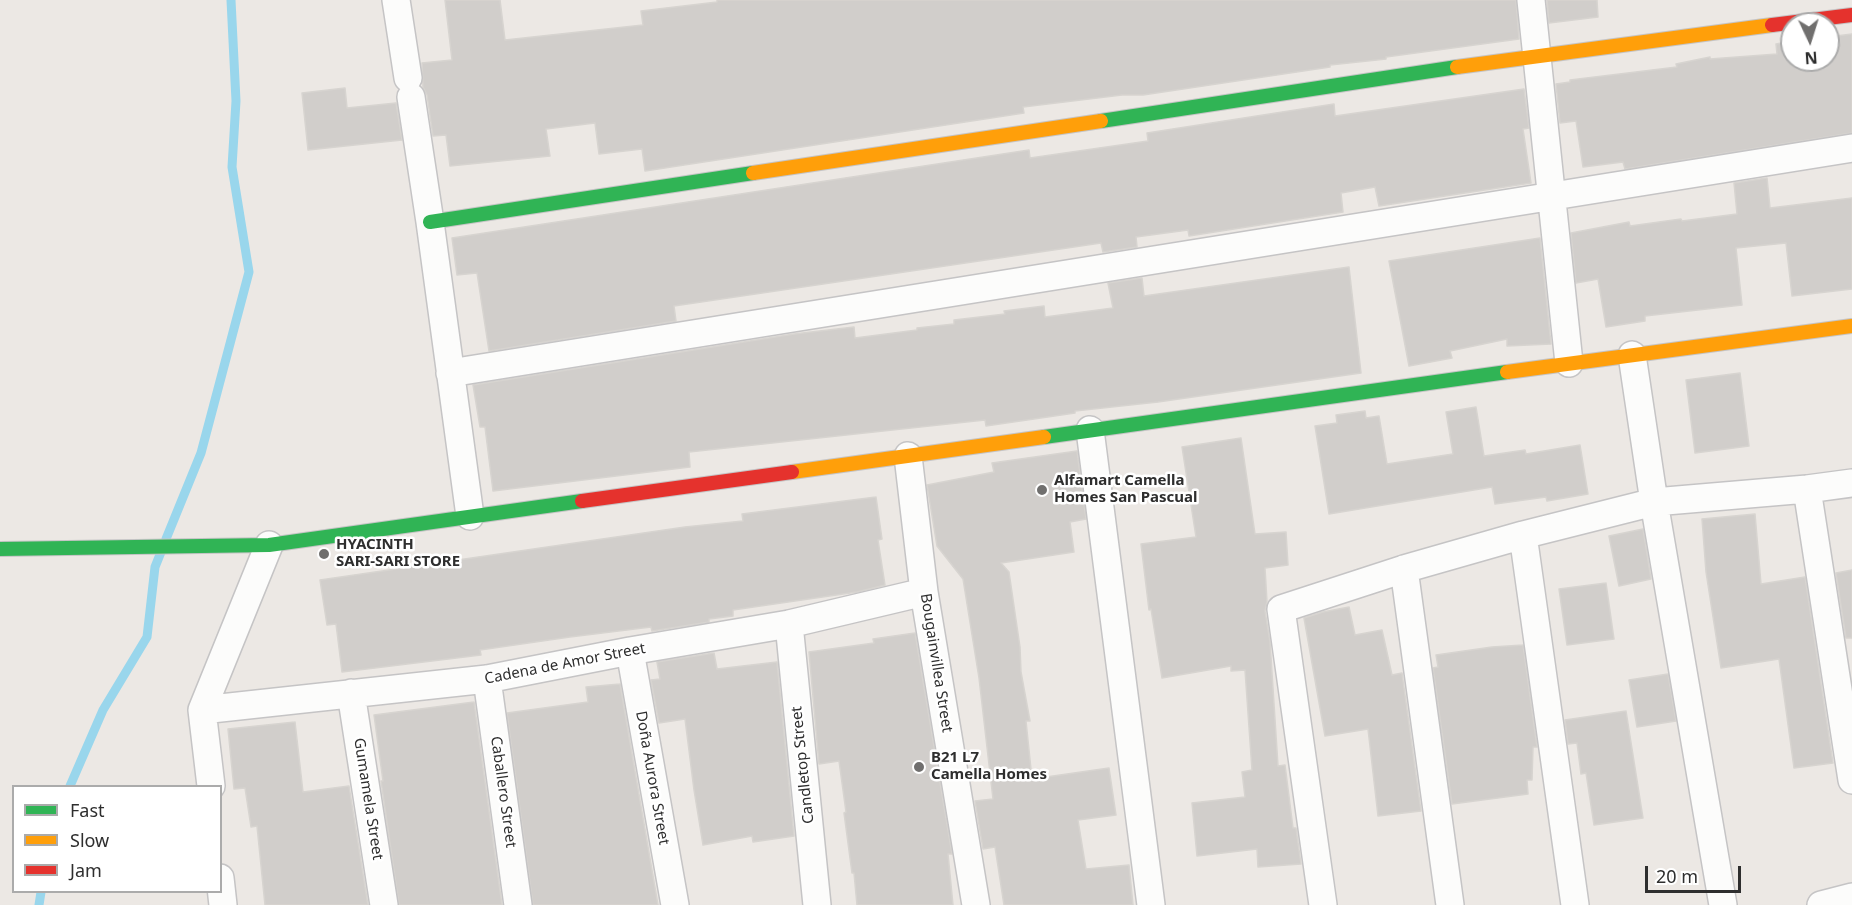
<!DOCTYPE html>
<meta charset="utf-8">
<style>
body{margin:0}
#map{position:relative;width:1852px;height:905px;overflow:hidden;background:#ece8e4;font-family:"Noto Sans",sans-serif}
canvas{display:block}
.legend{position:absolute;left:12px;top:785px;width:210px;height:108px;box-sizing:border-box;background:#fff;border:2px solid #ababab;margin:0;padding:8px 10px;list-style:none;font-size:18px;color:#2e2e2e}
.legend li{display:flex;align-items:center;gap:12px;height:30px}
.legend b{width:30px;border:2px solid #ababab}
.north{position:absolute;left:1780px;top:12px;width:60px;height:60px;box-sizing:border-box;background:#fff;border:2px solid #ababab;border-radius:50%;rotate:176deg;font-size:16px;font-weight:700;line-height:24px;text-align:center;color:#2e2e2e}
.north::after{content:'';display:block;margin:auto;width:21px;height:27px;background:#706f6e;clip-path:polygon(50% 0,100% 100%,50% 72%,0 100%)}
.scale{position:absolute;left:1645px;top:866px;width:96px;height:27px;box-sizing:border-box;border:3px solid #2e2e2e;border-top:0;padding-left:8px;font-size:18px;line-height:21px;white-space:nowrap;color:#2e2e2e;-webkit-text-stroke:4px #fff;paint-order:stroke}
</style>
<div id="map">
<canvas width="1852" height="905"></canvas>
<ul class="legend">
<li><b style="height:8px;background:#30b455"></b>Fast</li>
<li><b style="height:8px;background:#ff9f0a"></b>Slow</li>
<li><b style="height:8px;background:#e5322d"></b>Jam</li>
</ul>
<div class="north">N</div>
<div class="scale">20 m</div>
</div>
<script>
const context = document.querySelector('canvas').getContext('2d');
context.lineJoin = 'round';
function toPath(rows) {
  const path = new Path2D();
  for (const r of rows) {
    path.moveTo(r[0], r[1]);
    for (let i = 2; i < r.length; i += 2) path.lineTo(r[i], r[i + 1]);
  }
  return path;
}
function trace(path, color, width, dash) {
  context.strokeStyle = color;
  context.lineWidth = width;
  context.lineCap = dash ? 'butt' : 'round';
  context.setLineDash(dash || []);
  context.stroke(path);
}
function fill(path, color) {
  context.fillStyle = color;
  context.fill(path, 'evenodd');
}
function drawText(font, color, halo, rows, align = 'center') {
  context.font = font + ' "Noto Sans",sans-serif';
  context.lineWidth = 5;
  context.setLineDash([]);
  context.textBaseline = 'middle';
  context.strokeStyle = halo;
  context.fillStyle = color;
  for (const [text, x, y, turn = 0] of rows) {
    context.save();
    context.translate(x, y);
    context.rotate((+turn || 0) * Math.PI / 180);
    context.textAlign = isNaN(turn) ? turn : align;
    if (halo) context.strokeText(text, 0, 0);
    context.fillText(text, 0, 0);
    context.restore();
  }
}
trace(toPath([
 [166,539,201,453,249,272,232,167,236,101,231,0],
 [70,786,103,710,147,637,155,567,161,552],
 [39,905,41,892]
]), '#99d6ec', 9);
const building = toPath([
 [445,0,500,0,505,40,643,25,641,11,717,2,717,0,1516,0,1519,39,1386,57,1386,59,1330,65,1330,67,1143,95,1122,95,1023,107,1024,113,645,171,642,149,599,154,595,123,546,129,550,156,450,166,446,135,433,136,427,95,423,87,422,63,452,60,445,0],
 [1547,0,1597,0,1598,17,1549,23,1547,0],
 [1852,34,1852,133,1625,169,1623,162,1583,167,1576,121,1560,123,1556,84,1570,82,1570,80,1677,67,1676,64,1710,57,1710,59,1777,54,1776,44,1792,41,1792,60,1828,60,1828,37,1852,34],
 [345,88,347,108,396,103,402,140,308,150,302,93,345,88],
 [1524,89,1529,128,1523,129,1531,183,1379,206,1375,187,1341,193,1343,212,1189,236,1188,230,1136,237,1137,247,1103,252,1101,243,674,306,676,321,489,351,477,273,457,275,452,238,1029,150,1030,158,1148,141,1147,133,1334,104,1335,116,1524,89],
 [1767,178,1770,208,1852,198,1852,289,1792,296,1786,243,1736,248,1742,305,1645,316,1645,321,1606,327,1598,279,1576,283,1571,233,1629,222,1630,226,1681,219,1682,221,1737,214,1734,183,1767,178],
 [1540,238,1551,344,1507,346,1507,339,1450,351,1452,358,1409,366,1389,261,1540,238],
 [1349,267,1361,373,1158,402,1075,411,1075,413,986,426,985,420,689,452,690,467,493,491,485,427,480,427,473,385,794,334,854,327,855,338,917,330,917,328,954,324,954,320,1005,314,1004,311,1044,306,1045,317,1113,308,1108,283,1142,278,1144,296,1349,267],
 [1740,373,1749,446,1695,453,1686,380,1740,373],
 [1476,407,1484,456,1525,450,1526,454,1580,445,1588,494,1547,501,1546,497,1495,504,1492,487,1329,514,1315,426,1337,423,1336,415,1365,411,1366,418,1379,416,1387,464,1453,454,1446,412,1476,407],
 [1241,438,1255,534,1286,532,1288,565,1265,568,1267,602,1265,611,1270,642,1278,766,1285,765,1293,828,1296,828,1301,864,1258,867,1257,849,1197,856,1192,803,1245,797,1242,772,1252,770,1245,670,1231,671,1231,666,1162,678,1151,609,1149,610,1141,544,1196,537,1182,447,1241,438],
 [1077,451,1086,519,1070,522,1074,552,1001,563,1009,572,1020,647,1021,672,1030,721,1026,721,1032,779,1109,768,1116,815,1078,820,1086,869,1129,865,1133,905,1004,905,995,847,983,849,975,801,993,799,979,678,963,579,937,546,927,485,994,472,992,463,1077,451],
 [876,497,882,539,878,540,885,585,857,592,733,610,733,616,709,619,709,622,652,631,651,627,570,637,480,650,481,655,342,672,336,624,327,625,320,580,685,527,743,521,742,514,876,497],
 [1755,514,1761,584,1805,577,1833,763,1794,768,1779,659,1721,668,1706,572,1702,519,1755,514],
 [1643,529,1651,579,1619,586,1609,536,1643,529],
 [1852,570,1852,638,1846,638,1836,573,1852,570],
 [1606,583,1614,639,1567,645,1559,589,1606,583],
 [1349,607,1355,635,1382,630,1392,675,1402,673,1421,811,1378,816,1368,729,1325,736,1304,618,1323,612,1349,607],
 [915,633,952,854,948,854,953,905,857,905,854,873,852,873,844,813,846,812,839,761,819,764,809,652,874,643,873,639,915,633],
 [1523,645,1537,747,1533,747,1532,780,1527,780,1528,794,1452,804,1433,668,1438,667,1436,655,1492,647,1523,645],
 [714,653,717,669,777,662,794,836,753,842,752,836,703,845,694,790,685,719,659,723,651,680,660,679,657,662,714,653],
 [1668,674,1676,721,1637,727,1629,680,1668,674],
 [620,684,658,905,533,905,507,713,588,702,586,687,620,684],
 [474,702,502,905,399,905,381,781,383,781,374,715,474,702],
 [1626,711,1643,818,1594,825,1586,773,1581,774,1577,743,1568,744,1565,720,1626,711],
 [295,722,303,792,349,786,368,905,265,905,257,826,251,827,245,788,234,789,228,729,295,722]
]);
fill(building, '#d1cecb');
trace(building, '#d7d4d0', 1.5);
const street = toPath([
 [396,0,408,78],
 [1531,0,1569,363],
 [411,97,430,222,470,516],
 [1632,355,1654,502,1723,905],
 [450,373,1852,148],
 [1090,430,1151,905],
 [908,456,924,592,976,905],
 [1807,489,1852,780],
 [1523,535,1575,905],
 [1404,569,1450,905],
 [789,624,817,905],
 [630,651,675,905],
 [487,679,518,905],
 [351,693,384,905],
 [202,710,487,679,630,651,789,624,924,592],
 [211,786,202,710,269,545],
 [220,878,223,905],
 [1323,905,1281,609,1404,569,1523,535,1654,502,1807,489,1852,483],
 [1821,905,1852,897]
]);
const fast = toPath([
 [1101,121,1457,67],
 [430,222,753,173],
 [1044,437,1507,372],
 [0,549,269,545,582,501]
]);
const slow = toPath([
 [1457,67,1772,25],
 [753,173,1101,121],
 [1507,372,1852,326],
 [792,472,1044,437]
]);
const jam = toPath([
 [1772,25,1852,15],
 [582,501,792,472]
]);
trace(street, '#c5c4c5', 30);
trace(fast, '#c5c4c5', 16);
trace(slow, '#c5c4c5', 16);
trace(jam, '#c5c4c5', 16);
trace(street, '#fcfcfb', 27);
trace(fast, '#30b455', 14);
trace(slow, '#ff9f0a', 14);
trace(jam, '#e5322d', 14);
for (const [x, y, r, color] of [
 [1042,490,6,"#706f6e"],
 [324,554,6,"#706f6e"],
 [919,767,6,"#706f6e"]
]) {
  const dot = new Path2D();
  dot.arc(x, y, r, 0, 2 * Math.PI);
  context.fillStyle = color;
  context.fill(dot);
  trace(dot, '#fff', 2);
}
drawText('bold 15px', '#2e2e2e', '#fff', [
 ["Alfamart Camella",1054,481],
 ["Homes San Pascual",1054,498],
 ["HYACINTH",336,545],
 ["SARI-SARI STORE",336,562],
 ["B21 L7",931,758],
 ["Camella Homes",931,775]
], 'left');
drawText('15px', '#2e2e2e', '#fff', [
 ["Bougainvillea Street",936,663,81],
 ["Cadena de Amor Street",565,664,-11],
 ["Candletop Street",803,765,-96],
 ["Doña Aurora Street",652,778,80],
 ["Caballero Street",503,792,82],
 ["Gumamela Street",368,799,81]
]);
</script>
